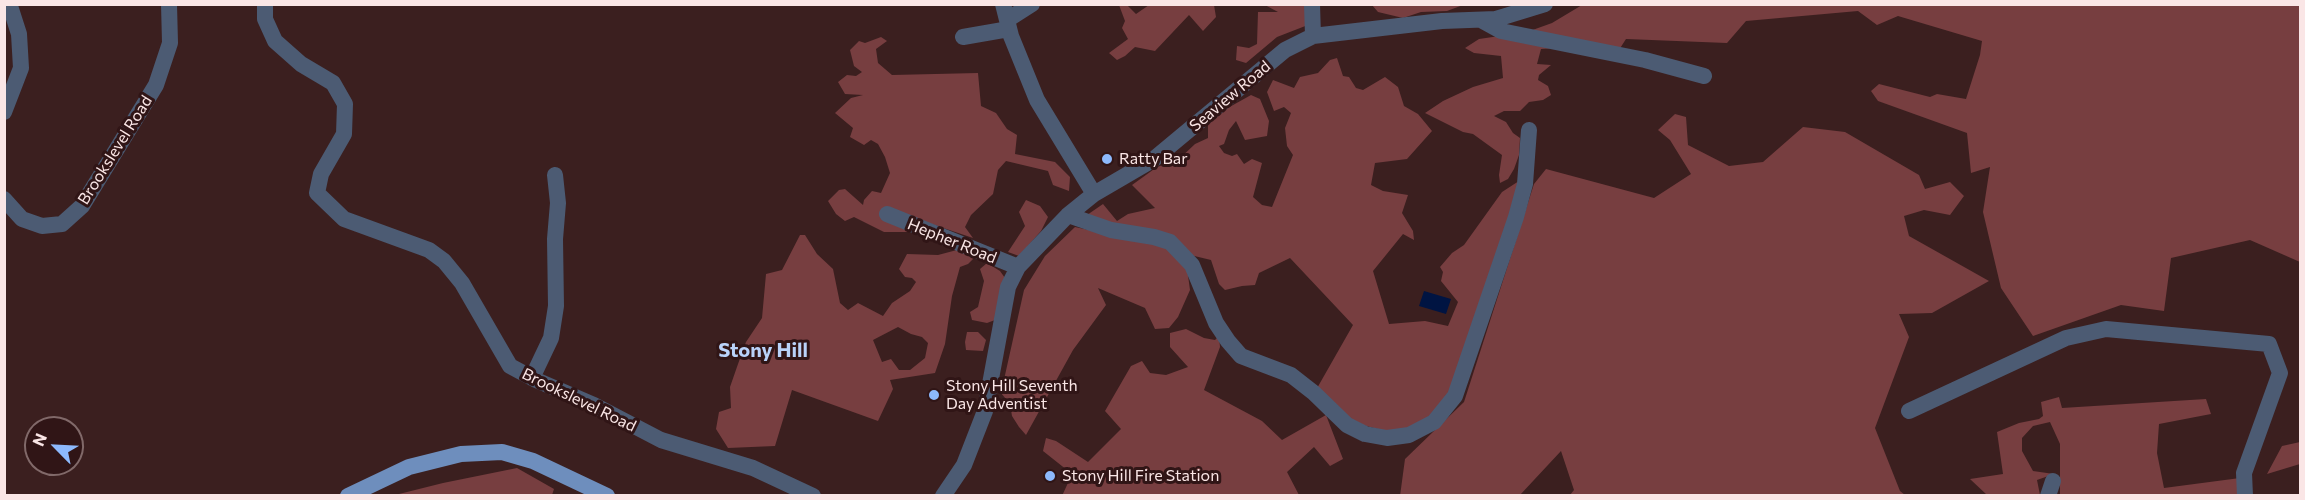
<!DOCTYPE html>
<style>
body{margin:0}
#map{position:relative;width:2305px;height:500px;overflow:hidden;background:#3b1f1f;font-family:Commissioner,sans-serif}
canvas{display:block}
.frame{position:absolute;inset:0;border:6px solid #fae6e6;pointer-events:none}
.north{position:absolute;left:24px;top:416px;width:60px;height:60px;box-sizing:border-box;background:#301516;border:2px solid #816969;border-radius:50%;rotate:294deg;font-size:16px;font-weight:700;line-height:24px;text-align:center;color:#fae6e6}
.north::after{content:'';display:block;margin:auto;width:21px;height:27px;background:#8db9fc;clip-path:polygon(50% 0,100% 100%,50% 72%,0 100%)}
</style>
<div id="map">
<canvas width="2305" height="500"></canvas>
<div class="frame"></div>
<div class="north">N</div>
</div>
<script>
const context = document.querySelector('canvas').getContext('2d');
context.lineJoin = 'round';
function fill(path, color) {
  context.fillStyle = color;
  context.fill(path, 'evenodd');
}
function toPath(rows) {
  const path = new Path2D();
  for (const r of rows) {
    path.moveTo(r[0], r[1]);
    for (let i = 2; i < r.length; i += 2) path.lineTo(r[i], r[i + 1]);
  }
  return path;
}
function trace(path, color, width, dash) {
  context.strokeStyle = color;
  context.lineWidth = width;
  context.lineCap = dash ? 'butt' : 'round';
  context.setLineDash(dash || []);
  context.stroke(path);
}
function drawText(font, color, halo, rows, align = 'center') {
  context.font = font + ' Commissioner,sans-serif';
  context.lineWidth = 6;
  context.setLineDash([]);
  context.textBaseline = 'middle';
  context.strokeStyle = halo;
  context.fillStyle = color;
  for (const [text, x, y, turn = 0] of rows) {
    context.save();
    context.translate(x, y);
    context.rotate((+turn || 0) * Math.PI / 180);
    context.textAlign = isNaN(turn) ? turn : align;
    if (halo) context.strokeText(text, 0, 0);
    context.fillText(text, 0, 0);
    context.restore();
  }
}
fill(toPath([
 [1119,5,1127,5,1136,14,1149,5,1214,5,1216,17,1203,31,1189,15,1155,51,1135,47,1125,56,1117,60,1109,53,1128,39,1122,28,1125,21],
 [1265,5,1309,5,1313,23,1277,37,1246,63,1236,60,1237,46,1249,48,1257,44,1258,12,1278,12],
 [1372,5,1463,5,1447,11,1421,12,1403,18,1378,12],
 [1582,5,2300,5,2300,262,2250,240,2171,258,2164,311,2121,305,2033,336,2001,288,1983,212,1990,167,1971,173,1967,133,1878,101,1871,91,1879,84,1930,97,1937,94,1966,99,1980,55,1982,41,1898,16,1877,25,1858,11,1746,21,1727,43,1626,39,1617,53,1588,46,1541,49,1537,64,1551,65,1539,75,1538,80,1548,86,1551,95,1543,100,1529,102,1520,111,1504,111,1494,116,1506,122,1513,133,1520,138,1519,155,1514,169,1508,179,1500,183,1499,175,1502,155,1473,134,1463,132,1425,113,1443,101,1473,87,1503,78,1501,56,1474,53,1465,48,1479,39,1527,32,1552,23],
 [881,37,887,41,876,49,878,63,892,75,978,73,981,106,996,113,1007,129,1017,135,1015,154,1055,162,1070,177,1069,191,1053,185,1048,171,1006,161,998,170,993,194,971,215,965,227,973,238,890,210,917,229,908,232,884,232,854,217,845,221,836,214,828,201,839,190,845,189,863,205,864,200,872,191,881,193,890,173,885,157,878,144,871,140,864,145,850,137,853,128,835,113,851,98,863,95,845,94,838,82,847,75,856,76,862,72,854,66,850,50,859,41,865,43],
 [1337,58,1343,76,1349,77,1356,88,1363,90,1385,77,1398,87,1404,106,1418,114,1432,131,1407,159,1375,163,1371,185,1383,191,1408,195,1402,213,1413,231,1414,240,1403,234,1373,271,1389,324,1425,321,1448,326,1458,302,1441,281,1443,272,1440,267,1452,253,1464,245,1502,192,1522,179,1453,393,1431,417,1407,430,1386,431,1350,422,1316,390,1353,325,1290,258,1259,273,1255,285,1242,286,1225,290,1219,284,1211,260,1186,254,1087,215,1103,204,1117,221,1128,214,1155,208,1132,185,1157,167,1178,160,1195,144,1208,138,1208,122,1226,109,1251,95,1260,99,1269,121,1267,136,1245,140,1236,121,1229,130,1224,144,1219,146,1224,153,1232,156,1237,154,1244,164,1252,159,1262,163,1253,197,1262,205,1272,207,1293,155,1287,146,1285,128,1291,113,1284,107,1274,111,1267,92,1273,80,1294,88,1300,77,1318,73,1330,60],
 [1675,114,1686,117,1688,145,1729,166,1763,162,1803,127,1845,132,1919,175,1925,189,1950,182,1964,196,1950,215,1924,210,1904,216,1909,236,1989,281,1932,313,1899,314,1909,337,1875,428,1900,491,1905,495,1570,495,1574,490,1561,451,1520,495,1400,496,1405,459,1464,402,1534,184,1546,169,1654,198,1691,174,1670,140,1658,130],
 [1026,200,1040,206,1048,217,1041,231,1019,256,1008,252,1025,226,1019,212],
 [1075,227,1164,246,1187,268,1190,290,1178,317,1169,328,1155,329,1145,308,1098,288,1106,305,1073,350,1026,435,1019,427,1012,416,1010,404,1001,393,1024,290,1045,256],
 [800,235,805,235,817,254,833,269,840,303,848,310,858,303,883,316,892,303,910,291,916,282,912,278,905,277,899,269,907,254,938,255,972,246,977,255,968,264,960,267,952,296,945,344,935,373,890,380,893,389,878,421,792,390,775,446,728,448,716,429,719,412,731,408,730,387,738,364,746,342,762,318,766,274,782,270],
 [898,327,911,334,922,337,928,343,925,358,910,370,899,370,891,359,882,362,873,340],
 [987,263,1000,271,1005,278,995,320,987,323,972,320,970,312,978,307,984,281,980,269],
 [1186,329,1204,338,1215,340,1219,336,1220,347,1204,390,1262,421,1282,440,1326,415,1343,459,1330,466,1314,447,1287,472,1299,495,1062,496,1072,474,1043,451,1046,438,1056,441,1088,462,1121,429,1105,411,1131,366,1142,361,1150,373,1166,375,1188,367,1170,347,1170,333],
 [967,332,978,332,986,340,983,351,966,350,965,342],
 [2059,397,2062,408,2206,399,2211,414,2159,424,2157,453,2164,488,2240,478,2239,495,2060,495,2060,444,2050,422,2033,426,2022,438,2022,451,2033,471,2054,474,2037,480,2040,495,1987,495,1970,479,2003,474,1997,432,2019,423,2039,419,2043,416,2041,402],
 [2300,442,2300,464,2267,474,2282,446],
 [517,468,554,489,552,495,395,495,443,483]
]), '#773e40');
fill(toPath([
 [1424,291,1451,299,1446,314,1419,306]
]), '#001442');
trace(toPath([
 [265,4,265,19,275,41,301,64,333,83,345,104,344,134,321,174,317,193,344,219,429,250,444,261,462,283,510,366,536,380,594,405,661,440,753,468,813,496],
 [1003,4,1011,36,1037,100,1094,194],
 [1312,4,1313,36],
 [1007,20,1032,4],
 [1481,20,1501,31,1645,60,1704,76],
 [963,37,1009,29],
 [4,112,21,68,19,34,10,6,6,4],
 [4,199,22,219,42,226,62,224,82,206,156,85,170,43,169,4],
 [887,214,1018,267],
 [1068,215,1111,230,1154,237,1170,242,1192,265,1216,323,1228,341,1241,356,1291,375,1314,393,1347,425,1365,434,1387,438,1409,435,1434,422,1455,396,1516,217,1525,184,1529,130],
 [532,378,551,338,556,306,555,239,558,203,555,175],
 [1909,411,2066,338,2106,329,2269,344,2280,373,2244,473,2245,496],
 [943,496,964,465,985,411,1008,287,1018,267,1068,215,1094,194,1154,159,1285,50,1313,36,1442,21,1496,19,1545,4],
 [2048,496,2053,481]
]), '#4c5b73', 16);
trace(toPath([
 [348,496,409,467,461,454,502,452,533,461,607,496]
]), '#6e8ebd', 16);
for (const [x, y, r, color] of [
 [1107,159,6,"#8db9fc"],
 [934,395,6,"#8db9fc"],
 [1050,476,6,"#8db9fc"]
]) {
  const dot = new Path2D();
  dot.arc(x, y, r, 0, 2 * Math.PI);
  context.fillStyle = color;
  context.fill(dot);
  trace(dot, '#301516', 2);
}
drawText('16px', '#fae6e6', '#301516', [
 ["Seaview Road",1230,96,-40],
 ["Brookslevel Road",115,150,-58],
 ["Hepher Road",952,241,22],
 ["Brookslevel Road",579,400,26]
]);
drawText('16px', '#fae6e6', '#301516', [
 ["Ratty Bar",1119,159],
 ["Stony Hill Seventh",946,386],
 ["Day Adventist",946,404],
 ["Stony Hill Fire Station",1062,476]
], 'left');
drawText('bold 20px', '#b9d2f9', '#301516', [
 ["Stony Hill",763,350]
]);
</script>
